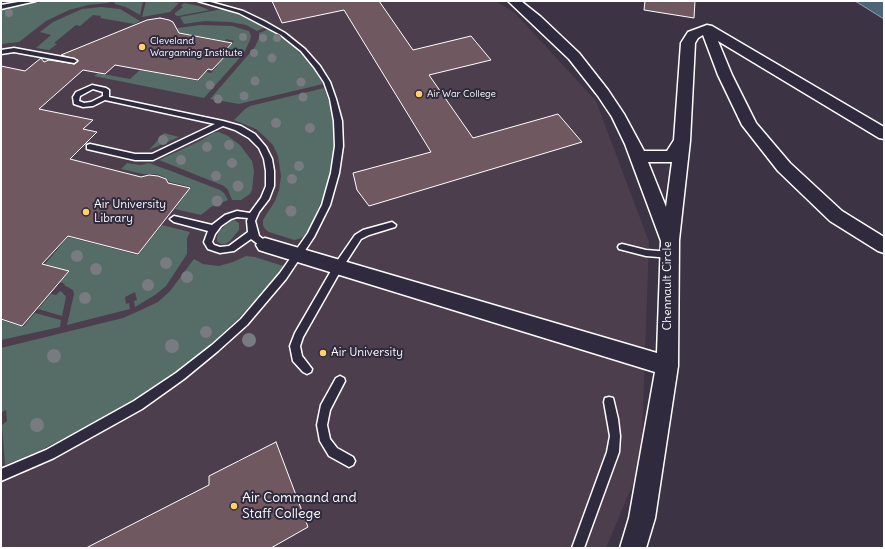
<!DOCTYPE html>
<style>
body{margin:0}
#map{position:relative;width:885px;height:549px;overflow:hidden;background:#3c3344;font-family:Delius,sans-serif}
canvas{display:block}
.frame{position:absolute;inset:0;border:2px solid #fff;pointer-events:none}
</style>
<div id="map">
<canvas width="885" height="549"></canvas>
<div class="frame"></div>
</div>
<script>
const context = document.querySelector('canvas').getContext('2d');
context.lineJoin = 'round';
function fill(path, color) {
  context.fillStyle = color;
  context.fill(path, 'evenodd');
}
function toPath(rows) {
  const path = new Path2D();
  for (const r of rows) {
    path.moveTo(r[0], r[1]);
    for (let i = 2; i < r.length; i += 2) path.lineTo(r[i], r[i + 1]);
  }
  return path;
}
function trace(path, color, width, dash) {
  context.strokeStyle = color;
  context.lineWidth = width;
  context.lineCap = dash ? 'butt' : 'round';
  context.setLineDash(dash || []);
  context.stroke(path);
}
function drawText(font, color, halo, rows, align = 'center') {
  context.font = font + ' Delius,sans-serif';
  context.lineWidth = 4;
  context.setLineDash([]);
  context.textBaseline = 'middle';
  context.strokeStyle = halo;
  context.fillStyle = color;
  for (const [text, x, y, turn = 0] of rows) {
    context.save();
    context.translate(x, y);
    context.rotate((+turn || 0) * Math.PI / 180);
    context.textAlign = isNaN(turn) ? turn : align;
    if (halo) context.strokeText(text, 0, 0);
    context.fillText(text, 0, 0);
    context.restore();
  }
}
fill(toPath([
 [1,1,495,1,514,12,596,101,649,242,641,465,606,548,1,548]
]), '#4c3e4d');
fill(toPath([
 [45,1,110,1,108,3,88,5,69,10,46,21,19,42,1,44,1,9],
 [114,1,143,1,140,15,126,7,115,4],
 [146,1,168,1,179,3,170,12,142,17],
 [184,3,199,6,210,10,178,16,175,15,175,13,183,7,181,6],
 [101,7,120,9,140,21,134,24,100,18,101,16,93,15,80,26,76,25,54,43,57,44,49,50,36,48,51,35,40,32,53,22,82,9],
 [222,9,249,18,266,27,257,31,246,25,230,22,205,21,184,24,180,17],
 [200,25,232,26,249,31,251,36,250,40,244,53,204,98,94,76,98,73,130,79,140,70,198,81,206,72,211,73,228,53,224,52,234,41,226,39,225,41,175,32,178,28],
 [269,29,285,39,302,55,316,71,323,84,239,104,210,99,255,47,259,38,259,33],
 [324,88,332,111,334,127,335,139,332,166,327,187,313,221,306,235,299,239,294,240,269,232,265,229,263,225,263,220,275,201,279,190,281,176,278,156,273,145,265,137,256,129,234,120,245,109,250,106],
 [219,132,228,136,240,145,252,161,254,171,252,190,250,194,241,200,232,200,228,190,224,186,159,160,200,141,213,133],
 [164,133,179,137,149,150],
 [127,163,141,165,149,163,171,171,220,190,224,193,228,200,211,207,201,215,175,209,191,187,170,182,164,177,157,174,143,174,121,169],
 [234,220,239,223,239,230,230,241,225,244,221,244,217,241,217,237,219,231,229,222],
 [162,225,190,232,187,238,187,254,166,286,155,295,135,307,134,301,137,300,135,292,125,297,126,304,129,303,130,309,67,325,74,294,73,290,64,285,65,284,60,282,70,271,45,264,68,237,138,255],
 [246,256,255,257,283,266,283,269,237,320,210,345,180,369,116,412,39,451,5,465,2,425,7,421,6,410,2,412,1,348,123,318,141,310,158,302,170,291,194,259,203,264,219,266,233,262],
 [60,291,62,292,66,297,62,316,38,309,51,294,56,295],
 [35,313,61,320,60,327,1,340,1,320,23,327]
]), '#566c66');
const water = toPath([
 [855,1,884,1,884,19,855,1]
]);
fill(water, '#4d6577');
trace(water, '#94a3ad', 1);
const building = toPath([
 [272,1,379,1,413,50,471,36,491,60,429,75,473,138,558,114,582,142,369,206,357,190,353,173,431,152,344,10,282,23,272,1],
 [645,1,695,1,694,18,644,10,645,1],
 [160,18,169,20,173,22,179,33,232,43,223,53,227,54,212,70,208,69,198,80,115,65,105,74,83,70,39,109,93,120,83,129,97,132,70,159,141,177,149,175,158,176,166,179,168,183,190,188,138,254,68,236,42,264,69,271,22,326,1,319,1,66,25,71,41,58,44,62,49,60,75,64,78,61,78,60,61,55,147,20,160,18],
 [276,442,308,527,271,548,86,548,209,485,209,476,276,442]
]);
fill(building, '#705861');
trace(building, '#fff', 1);
const service = toPath([
 [24,1,36,1,1,9,1,5,24,1],
 [198,1,207,1,243,11,264,21,285,33,305,49,320,66,330,82,336,99,342,121,343,146,339,173,330,205,314,237,286,279,247,325,218,351,184,379,142,409,54,458,1,481,1,469,46,450,134,401,176,373,212,345,241,319,280,273,308,233,322,205,331,173,335,146,334,121,330,99,324,82,314,67,301,51,281,35,239,13,198,1],
 [14,48,74,59,77,61,74,63,14,52,1,54,1,50,14,48],
 [92,85,106,88,109,90,109,97,223,121,241,126,255,134,266,147,272,159,274,171,274,186,269,199,259,212,255,221,259,236,268,243,269,245,268,247,262,247,251,239,234,251,220,253,208,249,205,244,204,242,208,231,174,222,170,219,174,216,212,225,225,215,237,211,250,213,261,198,266,186,266,171,264,159,259,148,249,138,235,130,223,126,153,160,135,160,87,149,87,145,90,144,135,154,152,154,215,124,105,100,93,106,83,107,74,104,73,97,76,92,92,85],
 [93,89,103,92,103,96,91,102,84,103,79,101,80,96,93,89],
 [237,217,248,218,247,221,248,232,229,246,220,247,214,245,212,242,215,234,221,226,231,219,237,217],
 [392,222,396,225,395,227,369,235,361,239,341,270,303,337,300,346,302,356,312,369,311,372,307,374,303,372,293,361,290,346,295,333,335,264,355,235,363,230,392,222],
 [622,244,646,250,671,252,674,253,675,255,674,257,671,258,646,256,619,249,618,247,619,245,622,244],
 [340,376,344,378,345,381,330,410,327,425,330,439,337,448,353,457,355,461,353,465,349,467,329,456,320,441,317,425,321,405,336,378,340,376],
 [609,397,613,398,614,402,618,419,620,436,619,452,584,548,572,548,607,452,610,436,604,402,605,398,609,397]
]);
const minor = toPath([
 [508,1,521,1,541,17,579,53,608,90,624,114,644,151,667,151,674,140,681,43,688,32,707,25,712,26,884,127,884,139,879,138,718,41,732,75,756,123,790,163,842,211,884,237,884,253,878,251,830,221,778,171,742,125,718,75,703,35,698,38,695,43,690,141,679,240,678,366,655,518,646,548,620,548,629,518,655,372,265,252,259,250,256,245,259,240,265,238,657,353,661,241,625,144,612,117,598,96,569,59,508,1],
 [648,162,672,162,666,207,648,162]
]);
trace(service, '#fff', 3);
trace(minor, '#fff', 3);
fill(service, '#2f2a3d');
fill(minor, '#2f2a3d');
context.fillStyle = '#787b80';
for (const [x, y, r] of [
 [9,13,4],
 [243,37,4],
 [263,38,4],
 [277,38,4],
 [254,53,4],
 [272,58,4.5],
 [255,81,4.5],
 [301,82,4.5],
 [210,85,4.5],
 [244,96,4.5],
 [303,97,4.5],
 [218,99,4.5],
 [276,123,5],
 [310,128,5],
 [163,140,5],
 [229,145,5],
 [207,147,5],
 [181,160,5],
 [232,163,5],
 [299,166,5],
 [216,176,5],
 [292,179,5],
 [238,186,5.5],
 [217,201,5.5],
 [291,211,5.5],
 [77,256,6],
 [166,263,6],
 [96,269,6],
 [187,277,6],
 [148,285,6],
 [85,298,6],
 [206,332,6],
 [249,340,7],
 [172,346,7],
 [54,356,7],
 [37,425,7]
]) {
  context.beginPath();
  context.arc(x, y, r, 0, 2 * Math.PI);
  context.fill();
}
for (const [x, y, r, color] of [
 [142,47,4,"#ffd166"],
 [419,94,4,"#ffd166"],
 [86,212,4,"#ffd166"],
 [323,353,4,"#ffd166"],
 [234,506,4,"#ffd166"]
]) {
  const dot = new Path2D();
  dot.arc(x, y, r, 0, 2 * Math.PI);
  context.fillStyle = color;
  context.fill(dot);
  trace(dot, '#2f2a3d', 1.5);
}
drawText('10px', '#fff', '#2f2a3d', [
 ["Cleveland",150,41],
 ["Wargaming Institute",150,53],
 ["Air War College",427,94]
], 'left');
drawText('12px', '#fff', '#2f2a3d', [
 ["Air University",94,205],
 ["Library",94,219],
 ["Air University",331,353]
], 'left');
drawText('12px', '#fff', '#2f2a3d', [
 ["Chennault Circle",668,286,-90]
]);
drawText('14px', '#fff', '#2f2a3d', [
 ["Air Command and",242,498],
 ["Staff College",242,514]
], 'left');
</script>
